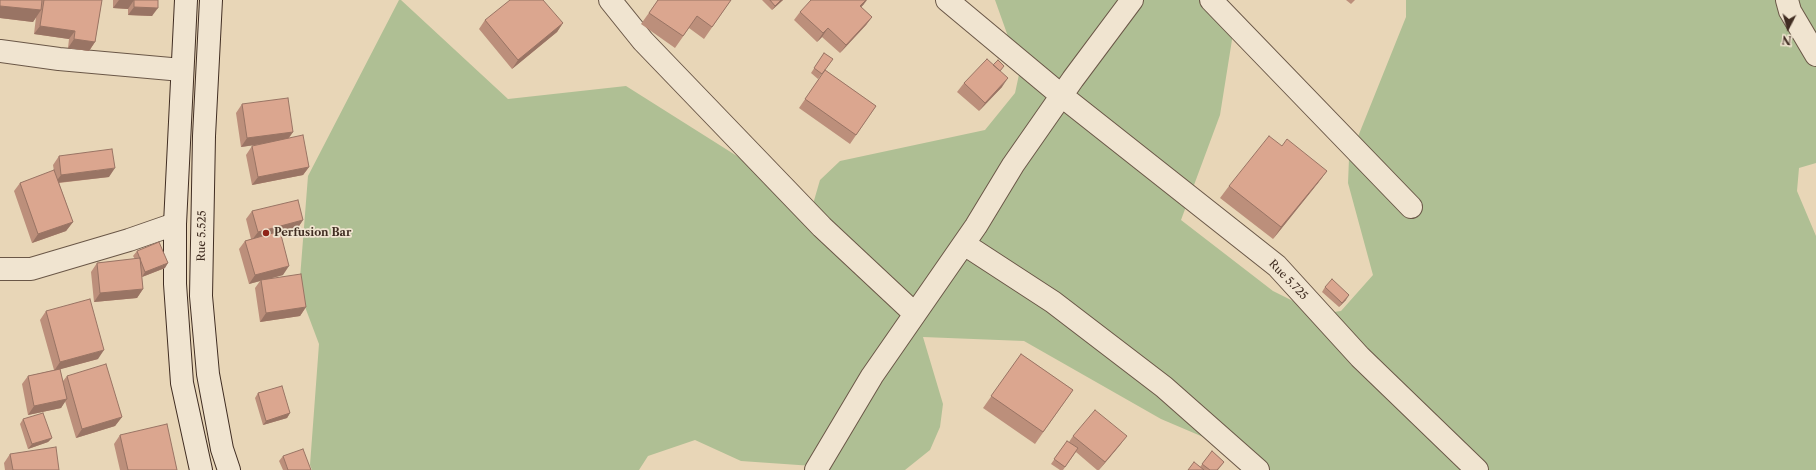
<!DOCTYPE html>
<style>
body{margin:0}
#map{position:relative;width:1816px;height:470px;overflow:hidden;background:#e8d6b7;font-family:"Libre Caslon Text",serif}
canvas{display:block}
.north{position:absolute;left:1768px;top:8px;width:40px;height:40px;-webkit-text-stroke:3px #f0e4d0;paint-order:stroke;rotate:186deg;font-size:11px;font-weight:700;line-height:16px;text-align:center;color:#402d22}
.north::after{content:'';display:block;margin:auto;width:14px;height:18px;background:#402d22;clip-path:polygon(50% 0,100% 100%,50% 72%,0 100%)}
</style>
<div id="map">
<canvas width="1816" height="470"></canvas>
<div class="north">N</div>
</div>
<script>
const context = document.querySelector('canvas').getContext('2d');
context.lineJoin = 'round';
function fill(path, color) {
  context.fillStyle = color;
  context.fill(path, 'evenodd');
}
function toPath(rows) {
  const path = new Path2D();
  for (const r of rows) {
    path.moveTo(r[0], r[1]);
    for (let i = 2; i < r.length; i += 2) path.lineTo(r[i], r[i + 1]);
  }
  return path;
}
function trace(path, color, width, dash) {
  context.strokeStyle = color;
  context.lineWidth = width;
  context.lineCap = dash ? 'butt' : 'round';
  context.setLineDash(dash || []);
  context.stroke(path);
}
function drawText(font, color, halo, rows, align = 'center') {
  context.font = font + ' "Libre Caslon Text",serif';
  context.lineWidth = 3.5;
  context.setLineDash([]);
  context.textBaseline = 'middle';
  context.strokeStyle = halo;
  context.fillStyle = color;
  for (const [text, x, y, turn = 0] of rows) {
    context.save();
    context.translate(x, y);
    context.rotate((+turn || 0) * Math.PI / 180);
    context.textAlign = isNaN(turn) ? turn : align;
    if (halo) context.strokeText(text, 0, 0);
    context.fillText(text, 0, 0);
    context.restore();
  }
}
fill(toPath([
 [399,0,401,0,508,99,626,86,813,204,820,180,840,161,985,130,1015,93,1020,70,995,0,1212,0,1235,21,1220,115,1181,220,1273,291,1319,314,1341,311,1373,275,1348,183,1349,159,1406,17,1406,0,1816,0,1816,163,1799,168,1797,191,1816,236,1816,470,1257,470,1229,448,1161,419,1024,341,923,337,943,404,940,427,930,450,905,470,824,470,813,466,741,461,695,440,648,456,639,470,312,470,310,465,319,344,299,291,308,176]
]), '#afbf94');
const street = toPath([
 [610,0,643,41,822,227,915,314],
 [947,0,1062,96,1277,266,1360,357,1477,470],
 [1211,0,1411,207],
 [1787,0,1790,11,1816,55],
 [0,51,59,59,182,70],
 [964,244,1053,302,1164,387,1258,470],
 [0,269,31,269,129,240,175,224],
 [816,470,872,376,976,226,1013,165,1073,79,1132,0]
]);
const secondary = toPath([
 [186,0,175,224,175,284,182,383,201,470],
 [211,0,204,136,201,296,208,374,222,449,229,470]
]);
trace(street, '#6a5747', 24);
trace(secondary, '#402d22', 24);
trace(street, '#f0e4d0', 22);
trace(secondary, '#f0e4d0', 22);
fill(toPath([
 [0,0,102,0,95,42,89,51,68,48,69,39,34,34,36,17,33,22,0,18],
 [113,0,158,0,152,16,128,15,128,9,113,8],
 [658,0,731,0,704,39,689,28,675,48,641,24],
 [762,0,783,0,772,10],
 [1346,0,1355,0,1351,4],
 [864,4,861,7,872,17,866,25,840,53,822,37,817,42,794,20,800,12],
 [485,20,563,23,557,32,512,69,479,29],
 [824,53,833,59,818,79,811,73],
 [993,65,1000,72,1002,87,979,111,957,92,964,83],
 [825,70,876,106,850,144,799,108],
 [242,104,293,132,289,138,309,167,303,175,252,185,246,155,252,146,263,144,241,147,236,113],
 [1282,146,1327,171,1318,183,1273,239,1220,198,1229,186],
 [59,156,109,177,59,183,73,222,66,231,32,243,14,191,20,183,54,171,53,165],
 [252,211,303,220,297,229,281,233,283,275,272,278,306,307,300,316,260,322,255,288,260,281,249,284,239,249,245,241,251,239,246,219],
 [137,251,165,268,142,277,141,276,143,289,137,298,94,302,91,272,97,263,135,259,133,256],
 [1325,287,1346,300,1339,307,1322,292],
 [46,311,98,359,60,369,63,381,67,376,122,417,115,426,76,438,65,401,61,408,28,415,22,384,28,376,54,370,40,320],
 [1021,354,1073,390,1035,444,983,408],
 [258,393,290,413,287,418,263,425,255,398],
 [23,419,52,438,48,442,28,449,20,424],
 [120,435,177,470,120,470,114,444],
 [1073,436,1120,445,1099,470,1097,470,1076,452,1063,470,1060,470,1051,464,1067,441,1069,442],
 [1212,451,1224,462,1218,470,1188,470,1200,467],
 [10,454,59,470,5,470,4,463],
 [283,456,311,470,283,470,279,461]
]), '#bc8f7b');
fill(toPath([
 [119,0,134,0,128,9,113,8],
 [781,0,783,0,772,10,775,6],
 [866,0,867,0,864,4,854,15,860,6],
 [0,6,41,10,33,22,0,18],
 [134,7,158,8,152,16,128,15],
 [872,17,866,25,840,53,846,45],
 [563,23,557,32,512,69,518,60],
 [40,26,75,31,69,39,34,34],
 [828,28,822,37,817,42,823,33],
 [74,39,95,42,89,51,68,48],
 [1008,78,1002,87,979,111,985,103],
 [293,132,287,140,241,147,247,138],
 [309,167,303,175,252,185,258,177],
 [115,168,109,177,55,183,61,175],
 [1327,171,1318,183,1273,239,1281,227],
 [303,220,297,229,252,240,258,232],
 [73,222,66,231,32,243,38,234],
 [168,263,165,268,142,277,145,272],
 [289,266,283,275,261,281,261,280,260,281,249,284,255,275],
 [143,289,137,298,94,302,100,293],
 [1349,295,1346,300,1339,307,1342,303],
 [306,307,300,316,260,322,266,313],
 [104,350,98,359,54,371,60,362],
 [67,399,61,408,28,415,34,406],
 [290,413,287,418,263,425,266,421],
 [122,417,115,426,76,438,82,429],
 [1127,436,1120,445,1099,470,1105,462],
 [52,438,48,442,28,449,32,444]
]), '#997464');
const building = toPath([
 [0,0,42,0,41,10,0,6,0,0],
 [44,0,102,0,95,42,74,39,75,31,40,26,44,0],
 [134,0,158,0,158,8,134,7,134,0],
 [510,0,543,0,563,23,518,60,485,20,510,0],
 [658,0,731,0,712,27,697,16,683,36,649,13,658,0],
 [770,0,781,0,775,6,770,0],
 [811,0,866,0,860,6,872,17,846,45,828,28,823,33,800,12,811,0],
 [824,53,833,59,822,74,814,68,824,53],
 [987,59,1008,78,985,103,964,83,987,59],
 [998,60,1004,66,1000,71,993,65,998,60],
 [825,70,876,106,856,135,805,99,825,70],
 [288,98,293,132,247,138,242,104,288,98],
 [303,135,309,167,258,177,252,146,303,135],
 [1269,136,1282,146,1287,139,1327,171,1281,227,1229,186,1269,136],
 [112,149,115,168,61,175,59,156,112,149],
 [54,170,73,222,38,234,20,183,54,170],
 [298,200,303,220,258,232,252,211,298,200],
 [280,231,289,266,255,275,245,241,280,231],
 [159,242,168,263,145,272,137,251,159,242],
 [140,258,143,289,100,293,97,263,140,258],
 [301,274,306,307,266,313,261,280,301,274],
 [1332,279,1349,295,1342,303,1325,287,1332,279],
 [90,299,104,350,60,362,46,311,90,299],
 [1021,354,1073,390,1043,432,991,396,1021,354],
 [106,364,122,417,82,429,67,376,106,364],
 [60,369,67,399,34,406,28,376,60,369],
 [282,386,290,413,266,421,258,393,282,386],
 [1095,410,1127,436,1105,462,1073,436,1095,410],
 [43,413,52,438,32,444,23,419,43,413],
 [167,424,177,470,128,470,120,435,167,424],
 [1067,441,1078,448,1065,467,1054,459,1067,441],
 [56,447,59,470,13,470,10,454,56,447],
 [303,449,311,470,288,470,283,456,303,449],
 [1212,451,1224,462,1217,470,1210,470,1202,464,1212,451],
 [1194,462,1204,470,1188,470,1194,462]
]);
fill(building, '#dba68f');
trace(building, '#997464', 1);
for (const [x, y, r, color] of [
 [266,233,4,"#8f2418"]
]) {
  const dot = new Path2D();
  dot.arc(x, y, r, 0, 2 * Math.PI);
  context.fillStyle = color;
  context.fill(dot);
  trace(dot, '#f0e4d0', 1.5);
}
drawText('bold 11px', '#402d22', '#f0e4d0', [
 ["Perfusion Bar",274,233]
], 'left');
drawText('11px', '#402d22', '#f0e4d0', [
 ["Rue 5.525",202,236,-89],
 ["Rue 5.725",1288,280,46]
]);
</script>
